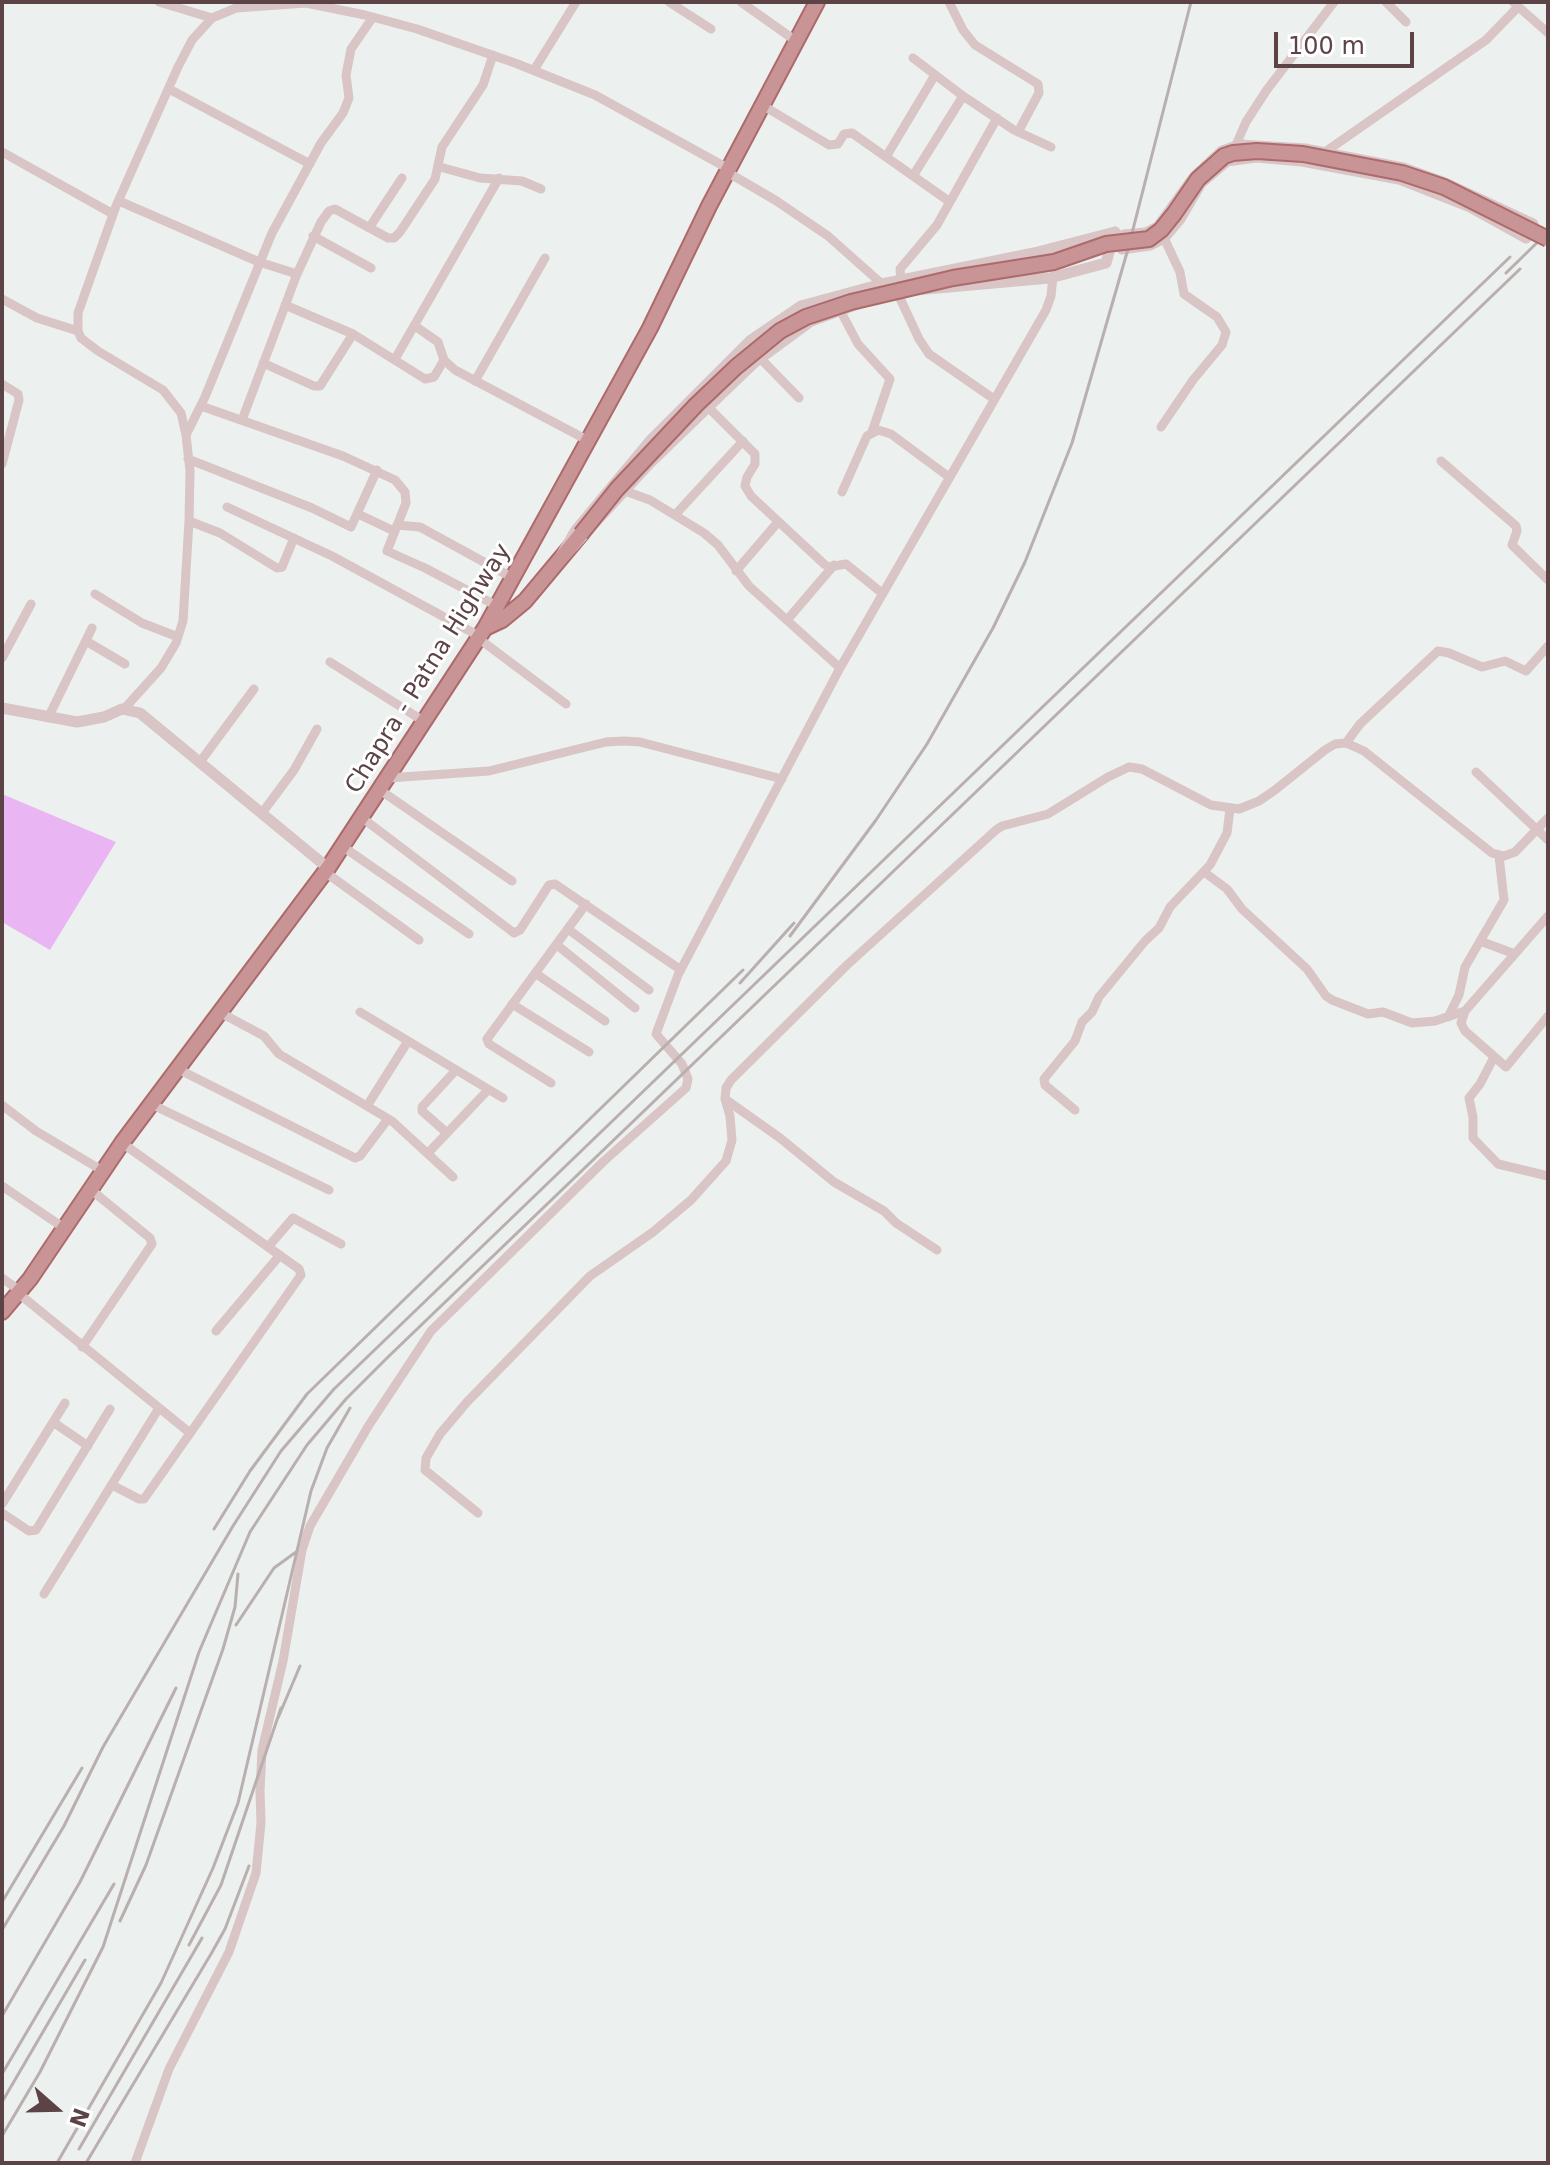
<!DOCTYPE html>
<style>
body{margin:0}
#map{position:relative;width:1550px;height:2165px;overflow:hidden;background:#ecf0ee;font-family:"DejaVu Sans",sans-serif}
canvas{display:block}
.frame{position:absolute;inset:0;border:4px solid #5c4345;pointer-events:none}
.north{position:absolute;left:16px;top:2069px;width:80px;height:80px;-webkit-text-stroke:6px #fff;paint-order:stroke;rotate:110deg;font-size:22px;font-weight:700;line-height:32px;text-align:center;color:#5c4345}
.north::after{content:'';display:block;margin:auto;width:28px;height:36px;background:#5c4345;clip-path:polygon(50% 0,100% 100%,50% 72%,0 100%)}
.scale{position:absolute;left:1274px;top:32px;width:140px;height:36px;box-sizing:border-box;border:4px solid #5c4345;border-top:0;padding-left:10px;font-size:24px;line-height:28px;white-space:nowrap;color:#5c4345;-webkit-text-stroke:6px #fff;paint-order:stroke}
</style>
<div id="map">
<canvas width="1550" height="2165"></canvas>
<div class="frame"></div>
<div class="north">N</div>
<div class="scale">100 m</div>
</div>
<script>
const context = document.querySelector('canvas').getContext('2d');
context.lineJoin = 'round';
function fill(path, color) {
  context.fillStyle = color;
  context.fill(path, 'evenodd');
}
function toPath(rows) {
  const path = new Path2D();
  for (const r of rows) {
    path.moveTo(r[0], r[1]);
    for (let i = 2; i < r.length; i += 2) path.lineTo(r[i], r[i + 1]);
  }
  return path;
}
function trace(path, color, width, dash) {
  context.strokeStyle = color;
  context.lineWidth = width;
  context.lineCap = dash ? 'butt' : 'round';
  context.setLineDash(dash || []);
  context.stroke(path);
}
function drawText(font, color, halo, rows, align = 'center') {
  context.font = font + ' "DejaVu Sans",sans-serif';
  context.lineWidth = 6;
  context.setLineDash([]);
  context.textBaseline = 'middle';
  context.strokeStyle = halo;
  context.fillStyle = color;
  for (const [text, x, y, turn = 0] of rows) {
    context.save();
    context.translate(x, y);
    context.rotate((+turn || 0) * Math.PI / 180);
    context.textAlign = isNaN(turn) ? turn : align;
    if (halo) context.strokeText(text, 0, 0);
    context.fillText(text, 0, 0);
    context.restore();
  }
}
fill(toPath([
 [2,794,116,842,50,950,2,922]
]), '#eab5f3');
const trunk = toPath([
 [485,628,502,620,525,601,581,534],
 [2,1312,30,1279,122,1143,328,868,485,628,650,328,709,206,817,2]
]);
trace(trunk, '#ad6a6b', 18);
trace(toPath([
 [159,2,212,18],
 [669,2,711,29],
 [741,2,796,41],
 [949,2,963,30,975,45,1038,84,1039,93,1018,132],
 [1386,2,1406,22],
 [1513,2,1548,33],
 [913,58,963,96,1014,130,1051,147],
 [534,70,576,2],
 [169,89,310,164],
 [762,105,829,145,838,144,844,134,852,133,950,202],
 [1235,147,1246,122,1266,91,1334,2],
 [2,152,113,214],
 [1325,152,1486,40,1518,7],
 [886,157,935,75],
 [440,167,480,178,522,181,541,189],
 [727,172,775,200,828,236,882,284],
 [913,176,963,96],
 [119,201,259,262,297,274],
 [369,228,402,178],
 [313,236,371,268],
 [901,281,900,269,937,225,997,118],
 [898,294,919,339,929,354,994,399],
 [2,299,37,318,78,331],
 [285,305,353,334,425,379,434,377,444,360],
 [840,310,858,344,890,379,872,432],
 [415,326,438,342,444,360,455,370,589,441],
 [760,358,799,398],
 [395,359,499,178],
 [263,363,314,386,320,386,353,334],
 [475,381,545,258],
 [2,384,18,394,19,400,2,464],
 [201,406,343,456,395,480,405,492,406,503,387,551,425,568,497,606],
 [708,407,755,454,755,464,747,477,745,486,751,496,824,564,829,567,846,564,882,593],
 [242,420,297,274,321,222,329,211,335,209,388,238,394,238,400,232,435,179,442,147,483,85,493,55],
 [1161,427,1193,380,1222,345,1226,332,1217,317,1184,294,1180,272,1164,238],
 [186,435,205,397,272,233,321,143,343,113,349,98,346,75,351,49,373,17],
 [188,459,312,508,351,527,377,470],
 [1441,461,1516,526,1517,531,1512,545,1548,580],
 [625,491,650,500,704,533,718,545,749,586,840,668],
 [842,492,867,436,878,430,891,434,949,477],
 [227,507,332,556,479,636],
 [358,514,394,531],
 [675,515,743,441],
 [189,521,220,533,277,568,282,567,294,538],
 [397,525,420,527,513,578],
 [736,571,778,522],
 [95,594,142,623,178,637],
 [788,619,834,565],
 [478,638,566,704],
 [86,641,125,664],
 [2,658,31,604],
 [330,662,425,722],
 [124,709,161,668,176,643,183,621,189,521,190,471,186,435,181,413,163,390,98,351,81,338,78,331,78,313,116,206,178,67,192,40,212,18,236,8,306,3,365,15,417,29,515,63,595,95,729,169],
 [48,718,92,628],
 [1346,743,1360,724,1438,651,1449,653,1482,667,1505,661,1526,671,1548,646],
 [200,762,254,689],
 [1476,772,1548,840],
 [388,778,489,771,606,742,624,741,640,742,782,779],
 [380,790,512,881],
 [262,813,294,770,317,729],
 [361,817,514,933,520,930,549,885,555,884,681,970],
 [342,846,469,934],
 [325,872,419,940],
 [1204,872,1227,889,1242,909,1307,969,1326,996,1332,1000,1368,1014,1383,1012,1412,1023,1435,1021,1465,1011],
 [1548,916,1465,1011,1461,1023,1465,1031,1506,1067,1548,1016],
 [568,929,649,990],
 [1480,941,1515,954],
 [557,945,635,1008],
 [535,973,605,1021],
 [512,1004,589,1052],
 [360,1012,503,1098],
 [221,1013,264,1036,279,1054,392,1121,453,1177],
 [1448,1017,1459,995,1465,967,1504,900,1499,856],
 [1493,1059,1480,1084,1469,1098,1473,1117,1473,1138,1498,1164,1548,1176],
 [178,1069,355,1158,360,1156,388,1119],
 [551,1083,489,1044,487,1039,586,904],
 [725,1099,780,1138,834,1182,884,1211,896,1223,937,1250],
 [151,1104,329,1190],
 [2,1105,36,1131,103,1171],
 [367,1106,408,1041],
 [1075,1110,1045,1085,1044,1079,1075,1041,1082,1022,1092,1012,1099,997,1145,941,1159,928,1170,907,1210,865,1227,833,1230,809],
 [447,1133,422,1111,422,1107,456,1070],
 [428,1153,488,1090],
 [2,1186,64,1228],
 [268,1247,293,1218,341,1244],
 [2,1278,20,1291],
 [18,1293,190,1433],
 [216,1331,280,1255],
 [82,1347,152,1244,150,1238,90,1189],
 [53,1422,88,1446],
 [112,1485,139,1499,144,1499,301,1275,299,1269,122,1143],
 [2,1504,65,1403],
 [2,1513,29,1531,36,1530,110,1409],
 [478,1513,425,1470,426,1458,440,1434,467,1402,590,1276,653,1232,691,1200,726,1161,732,1140,730,1116,725,1099,726,1088,731,1080,847,965,996,830,1002,826,1048,814,1108,777,1129,767,1142,769,1211,805,1239,809,1259,801,1275,790,1325,750,1335,744,1346,743,1364,751,1492,853,1504,856,1515,852,1548,818],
 [44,1594,159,1408],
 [135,2163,169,2069,229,1952,256,1873,261,1823,260,1791,262,1750,283,1661,302,1550,310,1526,369,1425,431,1331,604,1161,686,1088,688,1079,682,1064,656,1034,678,975,840,668,1046,310,1051,296,1053,276]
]), '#d9c4c6', 9);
trace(toPath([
 [1240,145,1305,149,1403,168,1445,183,1533,224,1526,238,1470,207,1399,179,1302,161,1256,157,1227,161,1201,183,1180,219,1164,238,1150,245,1122,249,1124,235,1146,233,1158,227,1194,177,1222,151,1240,145],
 [1115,232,1106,263,1050,278,915,290,860,303,811,321,755,362,708,407,649,464,555,566,576,530,650,441,751,340,801,306,882,284,1034,253,1115,232],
 [2,708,77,722,104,717,122,709,140,713,328,868]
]), '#d9c4c6', 11);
trace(trunk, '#c89495', 14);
trace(toPath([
 [1506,273,1548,232],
 [790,936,876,820,927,744,993,628,1025,562,1072,443,1128,249,1191,2],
 [740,983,794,923],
 [214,1529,250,1471,307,1394,743,970],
 [236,1625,274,1568,296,1552],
 [278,1718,300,1666],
 [2,1902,82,1768],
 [120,1921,146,1865,223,1649,235,1607,238,1574],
 [2,1930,64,1826,103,1747,233,1526,281,1451,334,1389,1510,257],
 [189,1945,221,1885,281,1708],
 [2,2016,80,1882,176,1688],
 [2,2074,114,1884],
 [2,2102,85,1960],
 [2,2136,40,2072,103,1947,199,1652,250,1532,307,1445,346,1399,388,1357,1520,269],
 [79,2149,202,1938],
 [57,2163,161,1983,213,1868,238,1803,311,1491,327,1448,350,1408],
 [86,2163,211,1954,225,1929,249,1866]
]), '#b8afae', 3);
const trunkBridge = toPath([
 [581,534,617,489,696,405,736,367,780,331,806,317,851,302,953,278,1054,262,1106,244,1149,239,1161,230,1174,214,1198,179,1224,156,1233,153,1257,151,1303,154,1402,173,1444,187,1548,239]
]);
trace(trunkBridge, '#ad6a6b', 18, []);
trace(trunkBridge, '#c89495', 14);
drawText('24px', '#5c4345', '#fff', [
 ["Chapra - Patna Highway",429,669,-58]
]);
</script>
